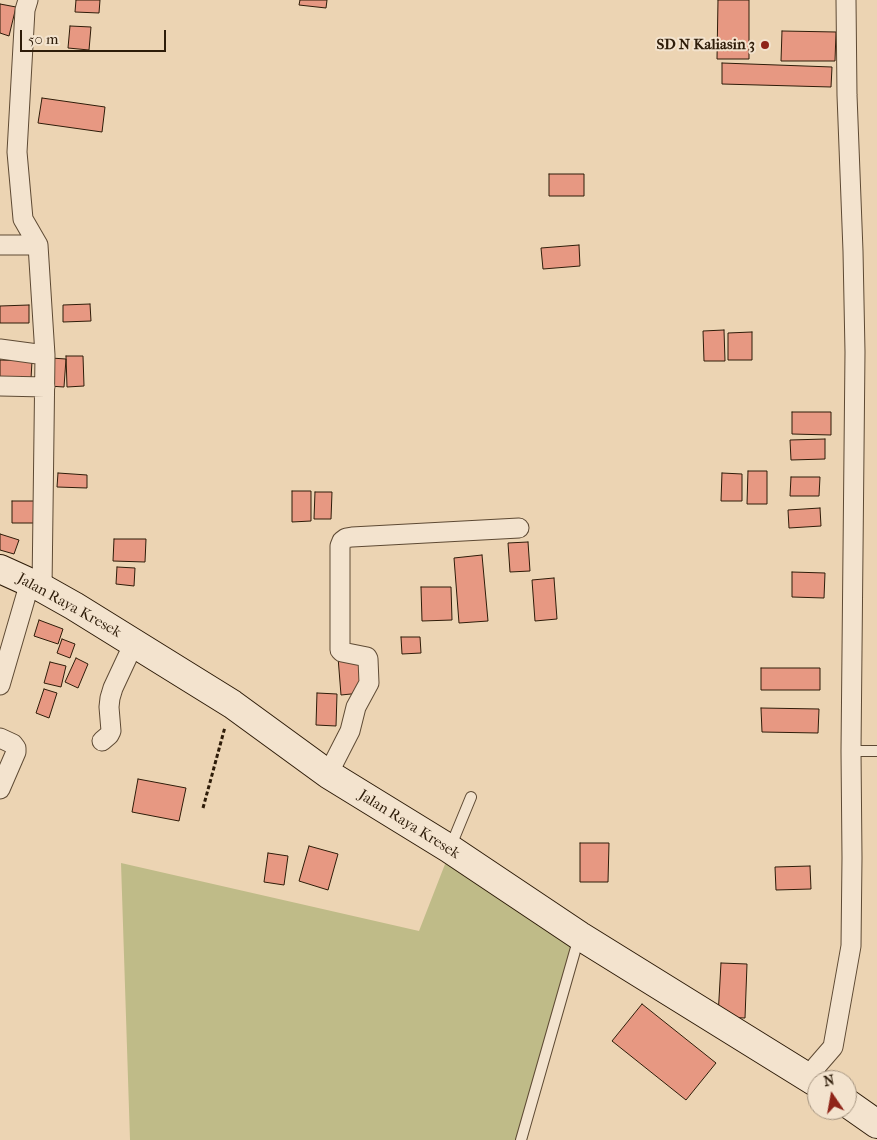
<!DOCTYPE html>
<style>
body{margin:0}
#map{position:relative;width:877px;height:1140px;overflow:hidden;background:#ecd4b3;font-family:"IM FELL French Canon",serif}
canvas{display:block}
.north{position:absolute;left:807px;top:1070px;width:50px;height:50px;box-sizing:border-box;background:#f3e3ce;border:1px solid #a4937f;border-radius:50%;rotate:348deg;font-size:14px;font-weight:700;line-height:20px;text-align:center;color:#2e1c09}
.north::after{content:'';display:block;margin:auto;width:18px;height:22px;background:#8f2418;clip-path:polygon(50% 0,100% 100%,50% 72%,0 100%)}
.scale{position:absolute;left:20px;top:30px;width:146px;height:22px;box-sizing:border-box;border:2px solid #2e1c09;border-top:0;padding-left:6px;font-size:15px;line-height:18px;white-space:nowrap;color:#2e1c09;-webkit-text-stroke:4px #f3e3ce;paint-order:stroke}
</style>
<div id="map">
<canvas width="877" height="1140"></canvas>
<div class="north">N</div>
<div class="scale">50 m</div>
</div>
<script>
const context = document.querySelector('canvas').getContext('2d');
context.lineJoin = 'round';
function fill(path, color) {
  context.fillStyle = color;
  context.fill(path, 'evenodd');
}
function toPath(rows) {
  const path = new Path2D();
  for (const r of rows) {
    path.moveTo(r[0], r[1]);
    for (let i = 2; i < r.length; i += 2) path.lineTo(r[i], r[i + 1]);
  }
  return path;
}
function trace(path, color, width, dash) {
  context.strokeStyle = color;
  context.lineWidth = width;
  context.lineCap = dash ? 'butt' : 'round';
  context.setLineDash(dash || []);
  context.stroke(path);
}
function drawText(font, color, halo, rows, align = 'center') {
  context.font = font + ' "IM FELL French Canon",serif';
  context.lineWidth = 4;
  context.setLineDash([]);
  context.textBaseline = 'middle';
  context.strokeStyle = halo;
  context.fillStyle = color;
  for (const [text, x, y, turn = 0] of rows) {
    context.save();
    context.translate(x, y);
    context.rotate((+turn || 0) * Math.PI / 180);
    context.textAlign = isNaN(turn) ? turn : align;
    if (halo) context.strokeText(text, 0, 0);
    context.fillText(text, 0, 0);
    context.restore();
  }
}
fill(toPath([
 [447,859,575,944,527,1140,130,1140,121,863,419,931]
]), '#bfbb88');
const building = toPath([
 [76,0,100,0,99,13,75,12,76,0],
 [300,0,327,0,326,8,299,5,300,0],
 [718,0,749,0,749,59,717,59,718,0],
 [0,4,16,7,9,36,0,33,0,4],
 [70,26,91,27,89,50,68,48,70,26],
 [782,31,836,32,835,61,781,61,782,31],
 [722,63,832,67,831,87,722,84,722,63],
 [42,98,105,107,102,132,38,123,42,98],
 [549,174,584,174,584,196,549,196,549,174],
 [579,245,580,266,543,269,541,248,579,245],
 [90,304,91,321,63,322,63,305,90,304],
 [29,305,29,323,0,323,0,306,29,305],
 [724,330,725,361,704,361,703,331,724,330],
 [752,332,752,360,728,360,728,333,752,332],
 [66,356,83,356,84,386,67,387,66,356],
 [51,358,66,359,64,387,49,386,51,358],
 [0,360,32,361,31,379,0,377,0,360],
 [792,412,831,412,831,435,792,434,792,412],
 [825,439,825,459,791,460,790,440,825,439],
 [748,471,767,471,767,504,747,504,748,471],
 [58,473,87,475,87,488,57,487,58,473],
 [722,473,742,474,742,501,721,501,722,473],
 [791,477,820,477,819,496,790,496,791,477],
 [292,491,311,491,311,521,292,522,292,491],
 [315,492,332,492,331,519,314,519,315,492],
 [12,501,43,501,43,523,12,523,12,501],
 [820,508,821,526,789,528,788,510,820,508],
 [0,534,19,540,14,554,0,550,0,534],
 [114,539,146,539,145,562,113,561,114,539],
 [528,542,530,571,510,572,508,543,528,542],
 [482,555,488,621,459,623,454,558,482,555],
 [117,567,135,568,134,586,116,584,117,567],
 [792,572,825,573,824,598,792,597,792,572],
 [554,578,557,619,535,621,532,580,554,578],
 [421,587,451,587,452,620,422,621,421,587],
 [39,620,63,629,58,644,34,636,39,620],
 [401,637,420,637,421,653,402,654,401,637],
 [62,639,75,644,70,658,57,653,62,639],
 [358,656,361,693,341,695,338,657,358,656],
 [76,658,88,664,78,688,65,682,76,658],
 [50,662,66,666,61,687,44,683,50,662],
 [761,668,820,668,820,690,761,690,761,668],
 [44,689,57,693,49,718,36,713,44,689],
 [317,693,337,694,336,726,316,725,317,693],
 [761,708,819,709,818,733,762,732,761,708],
 [138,779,186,788,179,821,132,812,138,779],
 [580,843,609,843,608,882,580,882,580,843],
 [309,846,338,854,328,890,299,881,309,846],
 [268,853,288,856,284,885,264,882,268,853],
 [810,866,811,889,776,890,775,867,810,866],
 [721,963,747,964,745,1018,718,1017,721,963],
 [642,1004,716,1063,686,1100,612,1041,642,1004]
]);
fill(building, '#e79882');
trace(building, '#2e1c09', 1);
const lane = toPath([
 [851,751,877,751],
 [450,848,471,797],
 [521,1140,579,937]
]);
const street = toPath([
 [28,0,25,10,17,152,23,219,38,245,45,355,42,588],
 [0,245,38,245],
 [0,349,45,355],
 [0,386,45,387],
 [0,685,30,582],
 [0,738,13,744,16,748,16,752,0,789],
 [102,741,109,735,111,731,109,707,110,698,113,688,134,643],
 [328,774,350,731,356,707,369,683,368,659,367,657,342,652,340,650,340,546,342,541,346,538,352,537,519,528],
 [807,1077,833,1047,851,946,852,858,851,751,855,352,853,251,847,95,846,0]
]);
const secondary = toPath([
 [0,569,42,588,74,606,232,704,328,774,450,849,580,936,817,1083],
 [847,1103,877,1124]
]);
trace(lane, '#5e4a34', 12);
trace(street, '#5e4a34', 21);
trace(secondary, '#2e1c09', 30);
trace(toPath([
 [203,808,225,727]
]), '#2e1c09', 3, [4, 2.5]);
trace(lane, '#f3e3ce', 10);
trace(street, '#f3e3ce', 19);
trace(secondary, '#f3e3ce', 28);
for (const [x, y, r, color] of [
 [765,45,5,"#8f2418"]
]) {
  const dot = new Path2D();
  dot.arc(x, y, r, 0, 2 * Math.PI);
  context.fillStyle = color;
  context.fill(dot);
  trace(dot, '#f3e3ce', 2);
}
drawText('bold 15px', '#2e1c09', '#f3e3ce', [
 ["SD N Kaliasin 3",755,45]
], 'right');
drawText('15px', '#2e1c09', '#f3e3ce', [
 ["Jalan Raya Kresek",69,606,29],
 ["Jalan Raya Kresek",409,825,32]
]);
</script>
